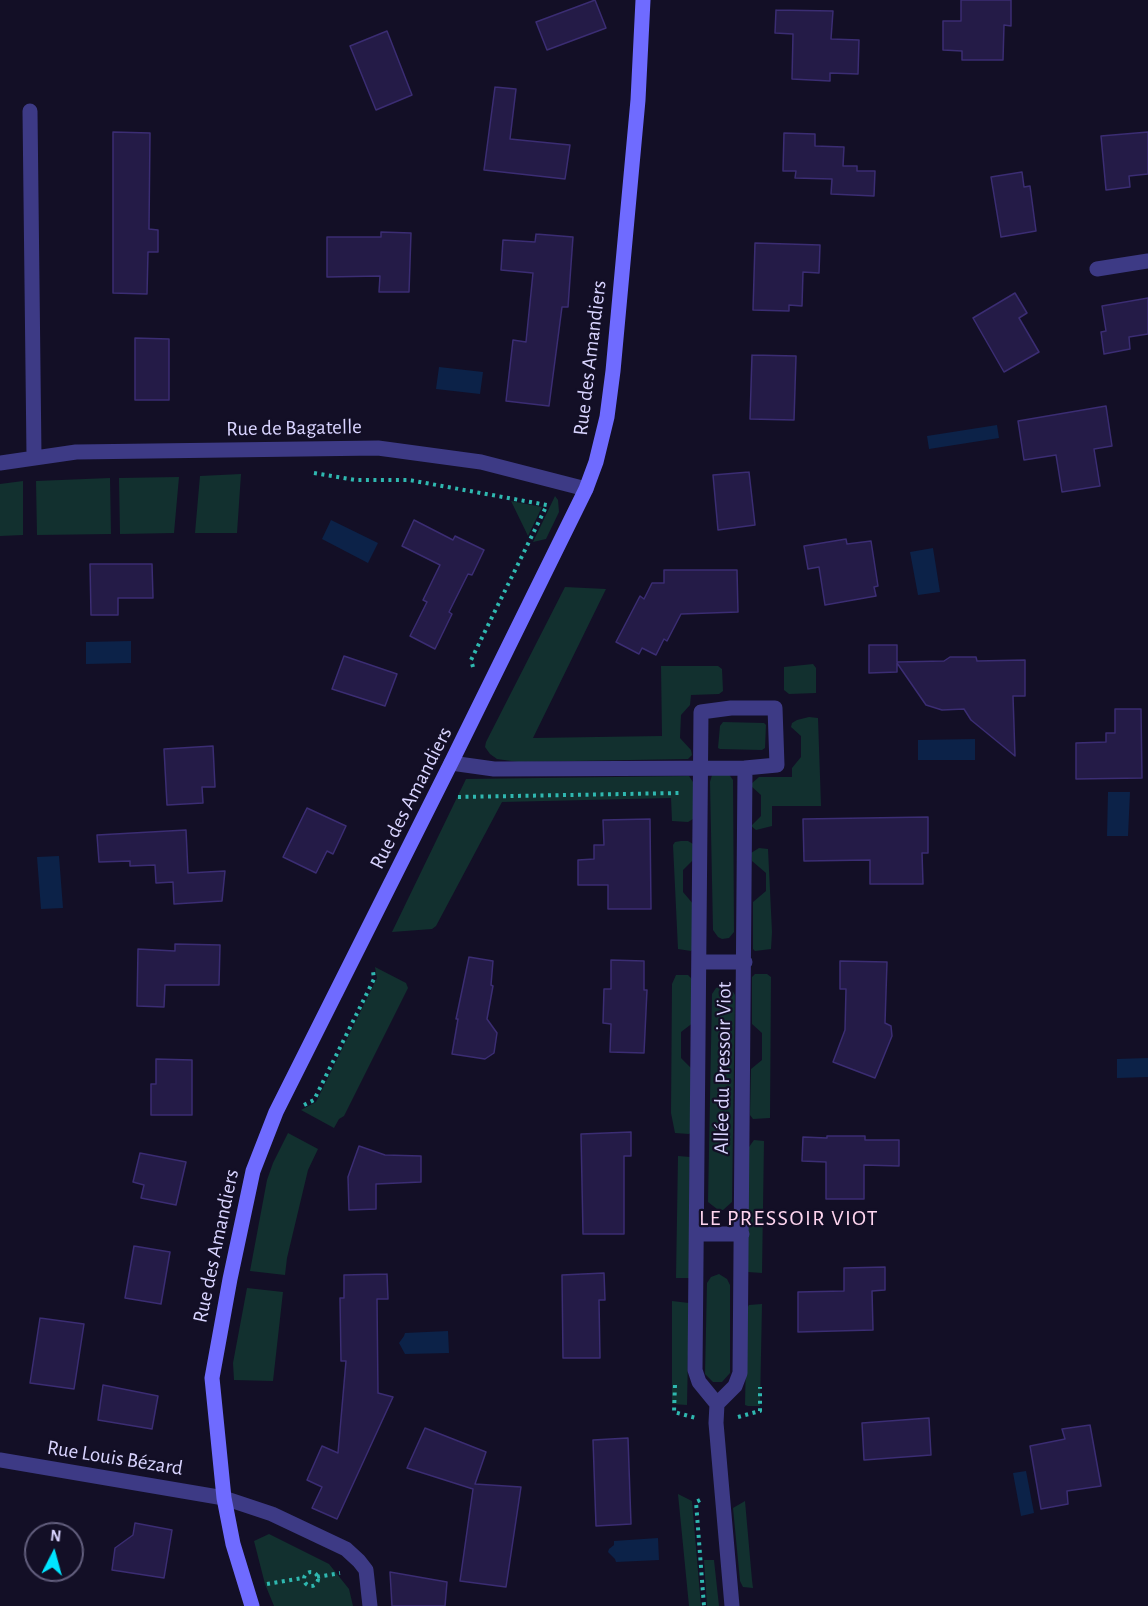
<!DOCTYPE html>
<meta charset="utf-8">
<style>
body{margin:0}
#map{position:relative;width:1148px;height:1606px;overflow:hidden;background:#130f26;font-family:"Alegreya Sans",sans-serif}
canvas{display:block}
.north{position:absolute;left:24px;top:1522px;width:60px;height:60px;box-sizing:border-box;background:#130f26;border:2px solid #625e7d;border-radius:50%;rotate:6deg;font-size:16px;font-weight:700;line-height:24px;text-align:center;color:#d9d4ff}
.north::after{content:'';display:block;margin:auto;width:21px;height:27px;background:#00e5ff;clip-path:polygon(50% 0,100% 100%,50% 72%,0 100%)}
</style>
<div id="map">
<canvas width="1148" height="1606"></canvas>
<div class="north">N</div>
</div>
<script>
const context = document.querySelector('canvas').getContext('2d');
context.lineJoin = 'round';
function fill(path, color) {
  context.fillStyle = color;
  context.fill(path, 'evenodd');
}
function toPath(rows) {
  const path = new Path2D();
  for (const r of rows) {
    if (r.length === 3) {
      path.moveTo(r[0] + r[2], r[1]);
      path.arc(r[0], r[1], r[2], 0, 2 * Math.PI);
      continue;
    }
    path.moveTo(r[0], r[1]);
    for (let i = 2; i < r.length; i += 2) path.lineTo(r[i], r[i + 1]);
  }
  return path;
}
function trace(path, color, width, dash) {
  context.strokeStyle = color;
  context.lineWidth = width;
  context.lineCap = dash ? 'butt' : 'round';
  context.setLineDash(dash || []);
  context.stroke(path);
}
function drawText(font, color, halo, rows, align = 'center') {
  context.font = font + ' "Alegreya Sans",sans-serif';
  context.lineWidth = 4.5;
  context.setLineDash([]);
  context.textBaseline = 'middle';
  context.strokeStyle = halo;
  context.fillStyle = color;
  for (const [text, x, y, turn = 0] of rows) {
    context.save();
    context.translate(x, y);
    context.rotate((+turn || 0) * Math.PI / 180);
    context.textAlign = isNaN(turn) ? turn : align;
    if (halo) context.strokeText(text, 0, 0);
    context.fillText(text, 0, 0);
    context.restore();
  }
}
fill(toPath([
 [241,474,237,533,195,533,200,476],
 [179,477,174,533,120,534,119,478],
 [110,478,111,534,37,535,36,481],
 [23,481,23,535,0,536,0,484],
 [555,496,558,500,559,512,546,539,533,542],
 [511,501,542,507,528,536],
 [565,587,606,589,533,738,662,736,661,666,718,666,722,669,723,691,719,694,691,695,690,705,681,715,680,738,691,750,692,755,688,759,518,762,497,759,490,754,485,747,486,742],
 [813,664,816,668,816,693,789,694,784,690,784,667],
 [809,717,818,718,821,806,772,806,772,826,756,830,751,826,761,816,761,795,751,786,751,784,759,777,792,777,792,768,801,757,801,736,791,727,792,723,797,720],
 [723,722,764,723,766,725,765,748,762,750,720,749,718,748,720,726],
 [728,773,733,780,734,932,729,938,722,939,718,937,713,930,710,782,712,775],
 [689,776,693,782,693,819,688,822,672,821,671,798,502,802,436,926,432,929,392,932,466,779],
 [681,841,688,841,693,844,693,860,683,870,683,892,694,905,695,946,691,951,678,949,673,845,675,842],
 [759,848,768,849,772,932,771,949,755,951,753,949,753,902,766,891,766,873,752,861,751,853],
 [375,967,406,983,408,988,344,1116,339,1119,334,1128,301,1110,316,1102,377,978],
 [755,974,767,974,771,977,770,1118,753,1119,750,1115,751,1069,762,1060,762,1033,752,1024,752,977],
 [676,975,688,975,694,981,694,1022,681,1032,681,1058,693,1070,692,1132,689,1134,675,1133,671,1113,672,984],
 [721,986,732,990,735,995,732,1202,723,1210,717,1209,708,1202,712,994,716,988],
 [288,1133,318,1149,308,1170,287,1258,285,1275,250,1271,267,1180,273,1163],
 [754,1140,764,1141,762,1273,748,1272,746,1269,749,1147],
 [678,1156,690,1157,689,1278,676,1278],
 [719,1274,727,1279,730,1285,730,1373,722,1382,713,1382,705,1374,707,1283,711,1277],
 [247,1288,283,1292,273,1381,234,1380,233,1363],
 [672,1301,689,1303,687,1405,672,1404],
 [762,1304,760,1406,748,1406,745,1405,747,1308,749,1305],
 [678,1494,692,1501,701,1606,689,1606],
 [745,1501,752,1580,753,1588,743,1587,740,1581,733,1508],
 [269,1534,329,1564,349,1589,353,1606,274,1606,265,1584,254,1541],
 [704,1560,714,1560,719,1606,707,1606]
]), '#12302f');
fill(toPath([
 [439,367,483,372,480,394,436,389],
 [997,425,999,438,929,449,927,436],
 [331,520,378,543,368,563,322,539],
 [933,548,940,592,918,595,910,552],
 [131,641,131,663,86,664,86,642],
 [975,739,975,760,918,760,918,740],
 [1108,792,1130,792,1128,836,1107,836],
 [59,856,63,908,41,909,37,857],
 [1148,1058,1148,1077,1117,1078,1117,1059],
 [448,1331,449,1353,405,1354,399,1343,404,1336,405,1333],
 [1026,1471,1034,1513,1021,1516,1013,1473],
 [658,1538,659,1560,616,1562,615,1559,608,1552,609,1549,614,1545,614,1541]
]), '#0c2248');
const building = toPath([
 [595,0,606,28,547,50,536,22,595,0],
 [961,0,1011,0,1011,26,1004,25,1003,60,962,60,962,51,943,50,943,21,961,21,961,0],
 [776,10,833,11,831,39,859,40,858,74,830,73,830,81,792,79,793,34,775,33,776,10],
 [387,31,412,95,376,110,350,46,387,31],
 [495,87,516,89,510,139,570,145,565,179,484,170,495,87],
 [113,132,150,133,149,229,158,230,158,252,148,252,147,294,113,293,113,132],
 [1148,132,1148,174,1129,176,1130,187,1106,190,1101,136,1148,132],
 [784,133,815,134,815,146,844,147,843,166,857,166,857,171,875,171,874,196,831,194,832,179,795,178,796,171,783,171,784,133],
 [1022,172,1024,187,1030,186,1036,231,1001,237,991,177,1022,172],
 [381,232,411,233,409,292,379,292,380,276,327,277,327,237,381,237,381,232],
 [536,234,573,237,568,307,562,307,549,406,506,401,513,340,526,342,533,273,501,270,503,240,535,242,536,234],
 [755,243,820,245,819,273,803,272,802,306,789,305,789,311,753,310,755,243],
 [1015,293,1027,313,1019,318,1039,352,1004,372,973,318,1015,293],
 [1148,298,1148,334,1129,337,1130,349,1104,354,1101,332,1106,331,1102,306,1148,298],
 [135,338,169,339,169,400,135,400,135,338],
 [752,355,796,356,794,420,750,419,752,355],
 [1106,406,1112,446,1094,449,1100,486,1062,492,1056,455,1024,460,1018,421,1106,406],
 [749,472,755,525,718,530,713,475,749,472],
 [414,520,453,540,455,536,484,550,472,575,468,574,449,612,452,614,435,649,410,636,427,602,423,600,440,565,402,546,414,520],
 [846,539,847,544,871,541,878,586,874,587,876,596,825,605,819,567,808,569,804,546,846,539],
 [90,564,152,564,153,598,118,598,118,615,91,615,90,564],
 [664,570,737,570,738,612,681,614,667,641,664,639,656,655,642,648,639,654,616,642,640,596,644,599,652,583,664,583,664,570],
 [869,645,897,645,897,662,944,661,950,657,976,657,977,661,1025,660,1025,696,1013,696,1015,756,971,720,964,709,942,710,926,705,897,663,897,672,869,673,869,645],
 [344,656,397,674,385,706,332,689,344,656],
 [1115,709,1141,709,1142,778,1076,779,1076,743,1106,742,1106,733,1115,733,1115,709],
 [213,746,215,787,202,787,203,803,167,805,164,749,213,746],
 [307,808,346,826,333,854,327,851,316,873,283,857,307,808],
 [928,817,928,853,922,853,923,884,870,884,870,860,804,861,803,819,928,817],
 [650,819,651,909,608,909,608,885,578,885,578,860,594,859,594,845,604,845,603,820,650,819],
 [186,830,188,873,225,871,222,901,174,904,173,882,156,883,155,865,130,866,130,861,99,862,97,835,186,830],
 [175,944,220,945,219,985,165,985,164,1007,137,1006,138,949,175,951,175,944],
 [469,957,493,961,491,985,493,986,487,1019,497,1033,494,1053,485,1059,452,1054,458,1019,456,1019,469,957],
 [611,960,644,961,644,990,647,990,644,1053,610,1052,611,1024,603,1023,604,989,611,989,611,960],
 [840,961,887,962,885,1023,891,1026,892,1036,875,1078,833,1062,845,1030,846,989,840,989,840,961],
 [156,1059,192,1060,192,1115,151,1115,151,1084,156,1084,156,1059],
 [631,1132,631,1156,624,1156,624,1234,583,1234,581,1134,631,1132],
 [827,1136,865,1136,865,1140,899,1140,899,1166,864,1165,864,1199,826,1199,826,1162,802,1161,803,1137,827,1138,827,1136],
 [359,1146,385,1155,421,1156,421,1182,376,1184,376,1209,349,1210,348,1177,359,1146],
 [140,1153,186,1162,176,1205,141,1198,144,1185,133,1182,140,1153],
 [134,1246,170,1252,161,1304,125,1298,134,1246],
 [885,1267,885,1290,872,1291,873,1330,798,1332,798,1292,844,1291,844,1268,885,1267],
 [604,1273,605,1300,599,1300,600,1358,563,1358,562,1275,604,1273],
 [387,1274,388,1299,377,1299,378,1393,393,1397,337,1519,312,1508,322,1487,307,1480,322,1446,338,1453,346,1361,341,1361,340,1298,344,1298,344,1275,387,1274],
 [40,1318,84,1324,74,1389,30,1383,40,1318],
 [103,1385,158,1396,152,1429,98,1420,103,1385],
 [929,1418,931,1455,864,1460,862,1423,929,1418],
 [1090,1425,1101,1486,1067,1491,1068,1504,1041,1509,1030,1446,1065,1439,1062,1429,1090,1425],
 [425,1428,486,1452,475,1484,521,1487,506,1587,460,1581,473,1489,407,1468,425,1428],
 [628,1438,631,1524,596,1526,593,1440,628,1438],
 [135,1523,172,1530,164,1578,112,1570,115,1548,133,1535,135,1523],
 [390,1572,447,1582,445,1606,392,1606,390,1572]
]);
fill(building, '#241b47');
trace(building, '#3b2d73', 1.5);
trace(toPath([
 [314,473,356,480,409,480,547,505,548,503],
 [473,667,471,660,547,505],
 [458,797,679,793],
 [304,1105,314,1100,374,979,373,971],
 [675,1385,674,1412,696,1418],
 [738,1417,760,1411,760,1387],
 [700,1500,696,1502,704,1606],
 [311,1579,7],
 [317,1577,340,1573],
 [267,1584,303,1578]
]), '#2fb8b0', 4, [3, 4.5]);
trace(toPath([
 [30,111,34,456],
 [1097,269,1148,261],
 [0,463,76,452,378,448,481,462,586,489],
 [451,763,494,769,745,768,740,1373,735,1386,717,1404],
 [699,962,745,962],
 [697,1234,742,1234],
 [0,1460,224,1498,272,1514,346,1549,359,1561,366,1570,370,1606],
 [732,1606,716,1423,717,1404,699,1382,695,1370,701,712,731,708,775,708,777,765,745,768]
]), '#3d3a85', 15);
trace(toPath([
 [252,1606,233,1544,224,1498,212,1378,230,1279,253,1171,276,1112,451,763,586,489,596,462,607,417,613,371,638,100,643,0]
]), '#6f6bff', 15);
drawText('21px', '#d9d4ff', '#130f26', [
 ["Rue des Amandiers",590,358,-83],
 ["Rue de Bagatelle",294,428,-1],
 ["Rue des Amandiers",411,798,-63],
 ["Allée du Pressoir Viot",723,1068,-89],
 ["Rue des Amandiers",216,1246,-78],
 ["Rue Louis Bézard",115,1458,9]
]);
context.letterSpacing = '1.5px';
drawText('22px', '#ffd6f0', '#130f26', [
 ["LE PRESSOIR VIOT",789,1218]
]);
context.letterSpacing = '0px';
</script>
